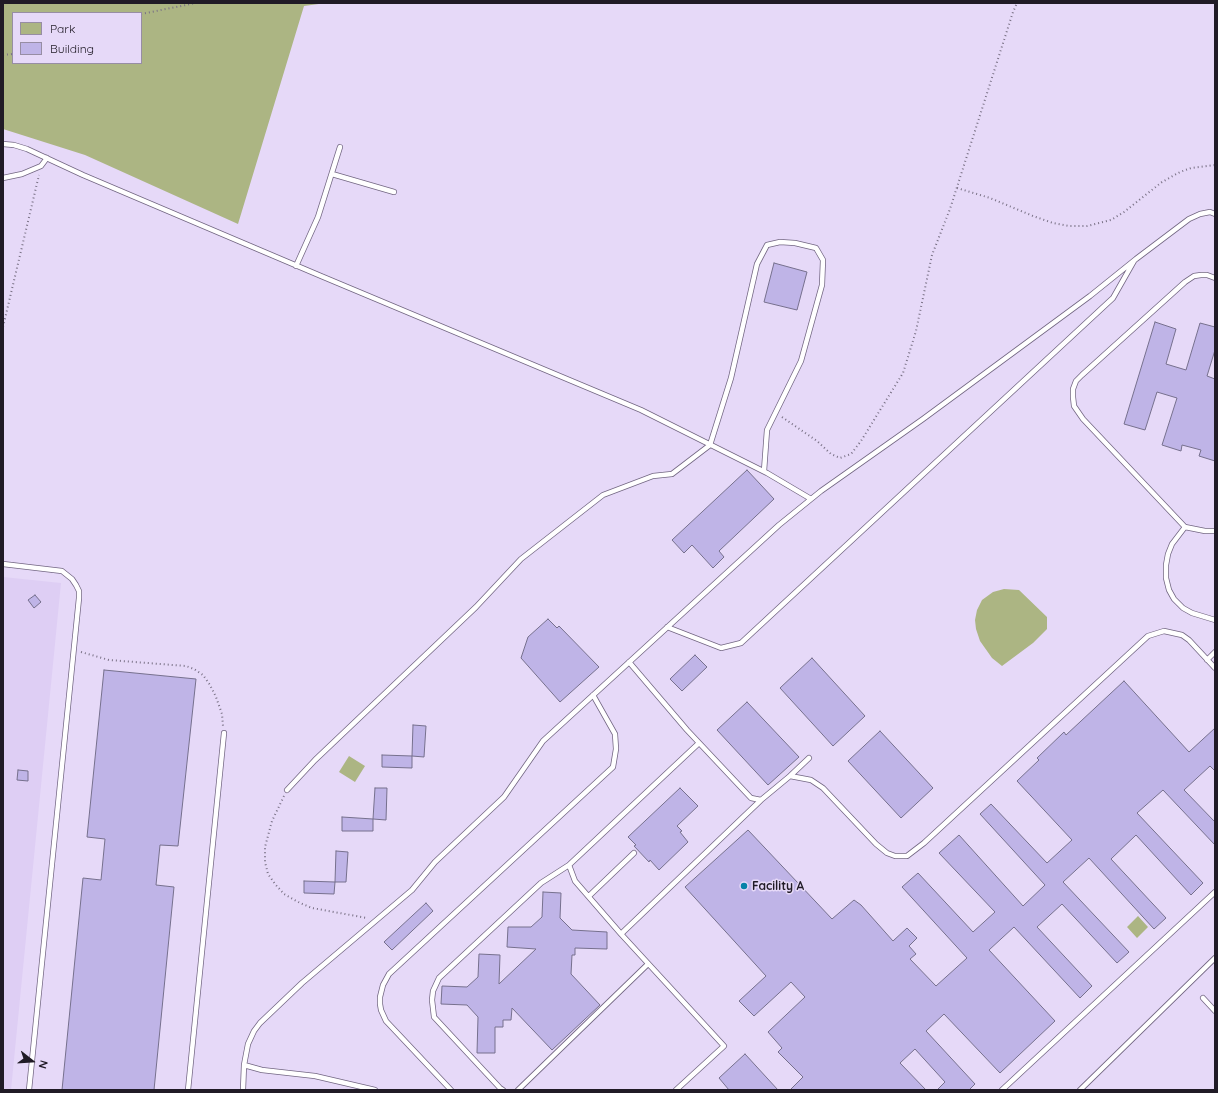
<!DOCTYPE html>
<style>
body{margin:0}
#map{position:relative;width:1218px;height:1093px;overflow:hidden;background:#e6d9f8;font-family:Quicksand,sans-serif}
canvas{display:block}
.frame{position:absolute;inset:0;border:4px solid #201b26;pointer-events:none}
.legend{position:absolute;left:12px;top:12px;width:130px;height:52px;box-sizing:border-box;background:#e6d9f8;border:1px solid #978da4;margin:0;padding:5px 7px;list-style:none;font-size:12px;color:#201b26}
.legend li{display:flex;align-items:center;gap:8px;height:20px}
.legend b{width:20px;border:1px solid #978da4}
.north{position:absolute;left:12px;top:1041px;width:40px;height:40px;-webkit-text-stroke:3px #e6d9f8;paint-order:stroke;rotate:107deg;font-size:11px;font-weight:700;line-height:16px;text-align:center;color:#201b26}
.north::after{content:'';display:block;margin:auto;width:14px;height:18px;background:#201b26;clip-path:polygon(50% 0,100% 100%,50% 72%,0 100%)}
</style>
<div id="map">
<canvas width="1218" height="1093"></canvas>
<div class="frame"></div>
<ul class="legend">
<li><b style="height:11px;background:#acb583"></b>Park</li>
<li><b style="height:11px;background:#bfb4e7"></b>Building</li>
</ul>
<div class="north">N</div>
</div>
<script>
const context = document.querySelector('canvas').getContext('2d');
context.lineJoin = 'round';
function fill(path, color) {
  context.fillStyle = color;
  context.fill(path, 'evenodd');
}
function toPath(rows) {
  const path = new Path2D();
  for (const r of rows) {
    path.moveTo(r[0], r[1]);
    for (let i = 2; i < r.length; i += 2) path.lineTo(r[i], r[i + 1]);
  }
  return path;
}
function trace(path, color, width, dash) {
  context.strokeStyle = color;
  context.lineWidth = width;
  context.lineCap = dash ? 'butt' : 'round';
  context.setLineDash(dash || []);
  context.stroke(path);
}
function drawText(font, color, halo, rows, align = 'center') {
  context.font = font + ' Quicksand,sans-serif';
  context.lineWidth = 3;
  context.setLineDash([]);
  context.textBaseline = 'middle';
  context.strokeStyle = halo;
  context.fillStyle = color;
  for (const [text, x, y, turn = 0] of rows) {
    context.save();
    context.translate(x, y);
    context.rotate((+turn || 0) * Math.PI / 180);
    context.textAlign = isNaN(turn) ? turn : align;
    if (halo) context.strokeText(text, 0, 0);
    context.fillText(text, 0, 0);
    context.restore();
  }
}
fill(toPath([
 [3,577,61,583,11,1090,3,1090]
]), '#decef4');
fill(toPath([
 [3,3,326,3,304,6,238,224,85,155,3,129],
 [13,13,141,13,141,63,13,63],
 [1004,589,1019,590,1047,617,1047,629,1033,643,1002,666,992,658,980,641,976,629,975,620,977,610,982,600,993,592],
 [349,756,365,766,355,782,339,772],
 [1138,916,1148,927,1137,938,1127,927]
]), '#acb583');
const building = toPath([
 [774,263,807,272,797,310,764,302,774,263],
 [1155,322,1176,329,1166,364,1186,370,1200,323,1215,327,1215,350,1207,376,1215,379,1215,461,1199,456,1201,450,1182,445,1181,451,1162,445,1177,398,1157,392,1145,430,1124,424,1155,322],
 [747,470,774,499,719,551,724,557,713,568,692,545,684,553,672,540,747,470],
 [35,595,41,602,34,608,28,600,35,595],
 [548,619,557,628,559,626,599,667,560,702,521,658,528,637,548,619],
 [695,655,707,667,682,691,670,679,695,655],
 [812,658,865,716,833,746,780,688,812,658],
 [104,670,196,679,178,846,160,845,156,885,174,887,154,1090,62,1090,83,878,101,880,105,839,87,837,104,670],
 [1124,681,1189,752,1215,728,1215,771,1210,766,1184,790,1215,822,1215,845,1163,790,1137,813,1203,883,1191,895,1136,835,1111,859,1166,918,1154,929,1089,858,1063,882,1129,952,1117,963,1062,904,1037,927,1092,986,1080,998,1014,927,989,950,1055,1021,1000,1073,944,1014,926,1031,975,1084,969,1090,937,1090,945,1082,915,1049,900,1063,926,1090,790,1090,803,1077,778,1052,782,1048,768,1032,805,997,791,982,754,1016,739,1001,766,976,685,887,748,830,832,919,854,900,861,905,893,941,907,928,917,938,909,946,916,954,910,959,936,986,967,958,902,887,918,873,973,932,995,912,939,853,959,835,1023,906,1045,885,980,814,991,804,1047,863,1072,840,1017,781,1039,760,1037,758,1064,732,1066,735,1124,681],
 [747,702,799,757,768,785,717,730,747,702],
 [413,725,426,726,424,757,412,756,413,725],
 [880,731,933,788,901,818,848,761,880,731],
 [382,755,412,756,412,768,382,767,382,755],
 [18,770,28,771,28,781,17,780,18,770],
 [375,788,387,788,386,820,373,819,375,788],
 [680,788,698,806,677,826,682,831,680,832,688,842,659,870,650,860,649,862,634,846,636,845,628,837,680,788],
 [342,817,373,819,373,831,342,831,342,817],
 [336,851,348,852,346,882,335,882,336,851],
 [304,881,335,882,334,894,304,893,304,881],
 [543,892,561,893,560,918,572,930,607,932,607,949,575,948,575,955,572,955,571,974,600,1005,552,1050,512,1008,511,1020,503,1020,503,1027,495,1027,495,1053,477,1053,478,1017,467,1005,441,1004,442,986,467,987,478,977,479,954,500,955,499,984,536,949,507,947,508,927,531,927,542,917,543,892],
 [426,903,433,911,392,950,384,942,426,903],
 [745,1054,778,1090,729,1090,719,1078,745,1054]
]);
fill(building, '#bfb4e7');
trace(building, '#76708d', 1);
const service = toPath([
 [3,144,14,145,27,149,83,175,321,276,641,410,767,473,811,499],
 [332,174,394,192],
 [3,178,22,174,41,166,47,158],
 [296,266,318,217,340,147],
 [1215,278,1207,275,1201,275,1194,276,1185,282,1082,375,1076,381,1073,389,1073,397,1074,406,1083,419,1185,527,1205,531,1215,531],
 [1185,527,1172,544,1168,554,1166,565,1166,578,1169,590,1174,599,1183,608,1192,613,1215,620],
 [3,564,62,571,72,579,76,585,79,591,79,598,29,1090],
 [667,627,721,648,741,643,1113,298,1134,261],
 [1207,660,1215,652],
 [629,662,687,730,751,798,761,800,790,776,811,780,823,788,876,844,887,853,895,856,907,856,924,843,1148,636,1164,631,1182,635,1189,640,1215,668],
 [699,743,569,865,575,881,621,934,761,800],
 [790,776,809,758],
 [287,790,315,760,476,607,521,559,603,495,653,476,672,474,710,445,731,378,757,264,767,245,780,242,795,243,816,248,823,260,822,285,801,361,767,430,764,471],
 [589,896,634,853],
 [621,934,724,1046,676,1090],
 [1203,998,1215,1011],
 [244,1065,262,1070,315,1076,375,1090],
 [188,1090,224,733],
 [243,1090,244,1065,248,1044,254,1031,260,1023,302,983,412,890,435,862,504,797,543,741,779,525,821,491,923,419,1090,296,1136,259,1189,219,1200,214,1210,212,1215,214],
 [451,1090,386,1021,381,1010,380,1004,380,997,383,985,389,974,613,767,616,749,615,734,593,695],
 [503,1090,500,1088,434,1017,432,1000,433,991,439,978,541,883,569,865],
 [518,1090,648,964],
 [1002,1090,1215,892],
 [1080,1090,1215,958]
]);
trace(service, '#726682', 6);
trace(toPath([
 [141,14,196,3],
 [3,55,13,54],
 [957,188,990,198,1033,216,1053,223,1069,226,1087,226,1111,220,1124,212,1162,182,1180,172,1191,168,1215,165],
 [3,327,39,175],
 [782,417,817,441,831,454,840,458,851,454,861,441,903,373,916,331,932,255,950,209,1013,12,1017,3],
 [81,652,109,660,186,666,194,669,203,675,210,685,216,697,222,714,223,726],
 [284,796,272,821,265,847,265,862,268,874,275,884,284,894,300,903,312,908,367,918]
]), '#797185', 2, [1, 3]);
trace(service, '#fff', 4.5);
for (const [x, y, r, color] of [
 [744,886,4,"#0683a8"]
]) {
  const dot = new Path2D();
  dot.arc(x, y, r, 0, 2 * Math.PI);
  context.fillStyle = color;
  context.fill(dot);
  trace(dot, '#e6d9f8', 1.5);
}
drawText('bold 12px', '#201b26', '#e6d9f8', [
 ["Facility A",752,886]
], 'left');
</script>
